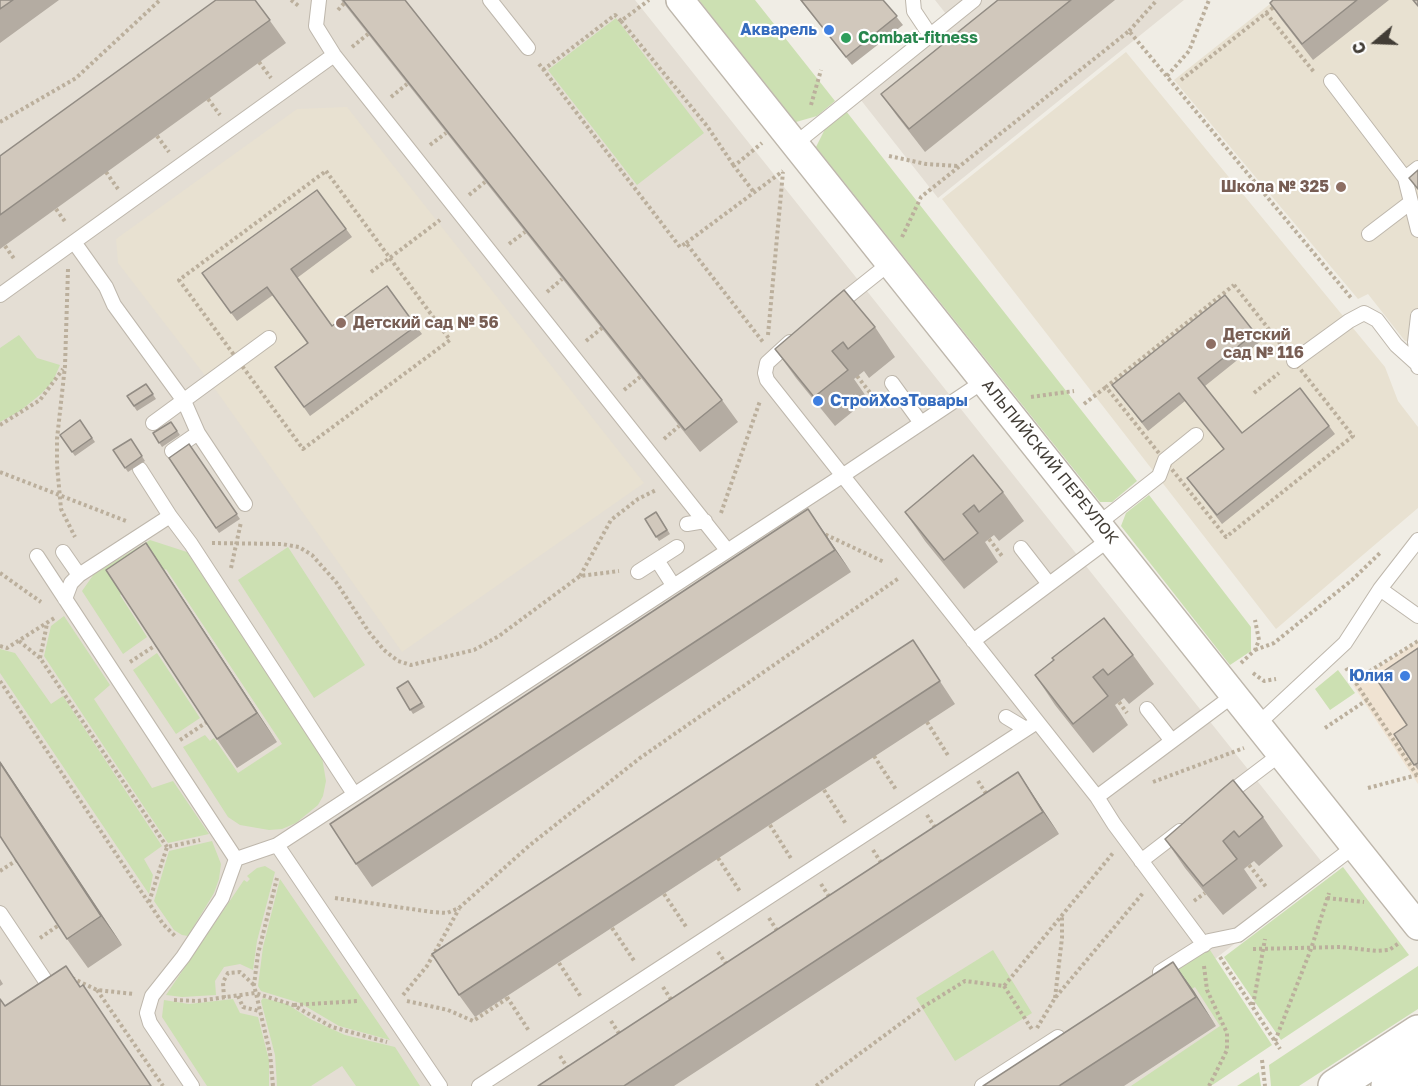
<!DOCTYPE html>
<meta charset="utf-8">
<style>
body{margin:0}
#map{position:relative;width:1418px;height:1086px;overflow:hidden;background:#f0ede5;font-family:"Golos Text",sans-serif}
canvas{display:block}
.north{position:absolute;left:1346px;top:12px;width:60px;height:60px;-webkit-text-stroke:4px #fff;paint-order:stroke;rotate:251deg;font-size:16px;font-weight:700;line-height:24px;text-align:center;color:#423d36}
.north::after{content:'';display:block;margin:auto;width:21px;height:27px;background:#423d36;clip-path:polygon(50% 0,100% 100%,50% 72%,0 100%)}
</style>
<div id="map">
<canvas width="1418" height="1086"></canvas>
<div class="north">С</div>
</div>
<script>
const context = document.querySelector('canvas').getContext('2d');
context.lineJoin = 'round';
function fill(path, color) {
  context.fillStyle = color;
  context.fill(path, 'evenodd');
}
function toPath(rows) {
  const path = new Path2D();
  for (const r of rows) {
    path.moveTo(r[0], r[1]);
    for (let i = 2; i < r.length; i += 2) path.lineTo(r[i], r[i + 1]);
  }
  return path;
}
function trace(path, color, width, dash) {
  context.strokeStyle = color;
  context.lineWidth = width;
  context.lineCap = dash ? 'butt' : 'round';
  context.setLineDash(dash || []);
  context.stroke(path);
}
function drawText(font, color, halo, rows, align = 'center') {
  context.font = font + ' "Golos Text",sans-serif';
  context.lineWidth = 4.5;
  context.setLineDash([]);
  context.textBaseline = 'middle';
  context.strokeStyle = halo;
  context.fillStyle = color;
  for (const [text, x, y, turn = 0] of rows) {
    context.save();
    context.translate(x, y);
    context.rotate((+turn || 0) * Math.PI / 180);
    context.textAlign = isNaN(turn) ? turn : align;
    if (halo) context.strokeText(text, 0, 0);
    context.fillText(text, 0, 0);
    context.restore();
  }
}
fill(toPath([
 [0,0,635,0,1329,871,1211,962,1247,1016,1140,1086,0,1086],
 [935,0,1184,0,938,198,853,90,946,14]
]), '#e4ded4');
fill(toPath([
 [1418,641,1418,784,1353,685]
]), '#f0e3d2');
fill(toPath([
 [1275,0,1418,0,1418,343,1405,341,1368,294,1358,299,1174,80],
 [1126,52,1385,367,1398,401,1418,427,1418,508,1276,629,942,199],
 [347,107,644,483,402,652,210,382,118,263,116,239,297,109]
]), '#e8e1d1');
fill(toPath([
 [699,0,755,0,835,101,817,116,796,122],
 [616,18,704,133,637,185,548,70],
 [846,111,1137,481,1112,502,1100,502,816,147,825,129],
 [19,335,37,358,60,365,53,381,41,394,20,411,0,422,0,348],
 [1149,495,1251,627,1251,651,1230,665,1121,526,1126,513],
 [150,540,187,552,322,757,326,781,323,796,318,805,296,823,282,829,269,830,240,825,228,817,183,747,205,735,210,741,214,738,238,773,282,744,166,569,147,581,145,577,120,595,147,637,123,654,82,591,94,574],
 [288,547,365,665,314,698,238,580],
 [64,616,110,685,94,699,152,788,173,781,209,834,168,843,44,656,51,626],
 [0,649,15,653,51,704,63,696,162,846,144,859,153,875,149,894,0,673],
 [157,653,200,718,176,734,133,670],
 [1338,670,1355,693,1330,710,1315,689],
 [212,841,221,864,219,879,214,893,188,936,182,935,174,930,154,901,169,851],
 [265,866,275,872,257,941,253,970,240,964,224,967,215,981,216,995,182,997,166,995,244,880,247,882,250,879,247,876,257,868],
 [1343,867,1409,955,1281,1040,1224,957],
 [280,879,390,1040,339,1026,300,1003,261,991,258,986,263,947],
 [1208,947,1272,1045,1211,1086,1131,1086,1220,1026,1195,987,1159,1010,1145,989],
 [993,950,1032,1013,955,1061,916,998],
 [1418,966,1418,1009,1299,1086,1271,1086,1269,1065],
 [263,998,287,1004,310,1019,345,1035,395,1047,420,1086,356,1086,342,1066,311,1086,277,1086,275,1055,261,1001],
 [233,999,240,1013,258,1017,269,1060,269,1086,207,1086,162,1017,164,1000,189,1004],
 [1259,1072,1261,1086,1237,1086]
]), '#cce0b2');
const service = toPath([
 [319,0,316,26,334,55,727,550],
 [490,0,528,48],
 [913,0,914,11,930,35],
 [1331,81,1405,178,1418,230],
 [795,144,974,0],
 [1405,178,1418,168],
 [1369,234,1411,202],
 [74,242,106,287,114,305,184,401,198,433,245,504],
 [0,295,334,55],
 [836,306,890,263],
 [1418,316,1415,342,1418,367],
 [790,342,767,363,765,373,767,380,1097,797,1114,824,1204,945],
 [1294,361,1349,321,1364,313,1377,320,1396,345,1416,363],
 [892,383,921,423],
 [153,423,269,338],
 [172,451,198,433],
 [140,469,170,516],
 [1099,523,1159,476,1165,460,1196,435],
 [687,524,705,521],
 [1021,548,1049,584],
 [63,552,79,575],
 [37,556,236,859,222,898,183,957,152,996,147,1013,150,1023,192,1086],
 [657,560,673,585],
 [638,572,677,547],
 [1380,589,1418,616],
 [65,599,71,583,79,575,170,516,191,544,354,794],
 [973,641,1111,538],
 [1147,709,1172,741],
 [1006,717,1026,729],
 [1258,724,1345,643,1380,589,1418,540],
 [1097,797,1235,694],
 [1224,797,1282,753],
 [277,845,440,1086],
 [236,859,277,845,842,476,984,381],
 [1141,861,1180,831],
 [0,913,49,986,41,991],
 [1160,972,1209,941,1238,935,1246,929,1355,846],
 [479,1086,1037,722],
 [982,1086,1058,1037]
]);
const minor = toPath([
 [680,0,1418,926]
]);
const tertiary = toPath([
 [1335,1086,1418,1032],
 [1388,1086,1418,1066]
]);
trace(service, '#beb7ac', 16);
trace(minor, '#beb7ac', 30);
trace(tertiary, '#beb7ac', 36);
trace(toPath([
 [291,0,300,7],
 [338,10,347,0],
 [1266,13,1314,72],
 [621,21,707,126,734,166],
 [1129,31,1157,0],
 [352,47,368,34],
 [259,62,271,78],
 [539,64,680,247,686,243,763,342],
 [543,70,615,15,621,21,649,0],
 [1167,76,1189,51,1209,0],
 [1181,80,1275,6],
 [391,97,407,84],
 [208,99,220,115],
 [811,105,821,70],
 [0,122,76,78,160,0],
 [157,136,169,152],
 [430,145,446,133],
 [889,156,926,164,958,166],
 [326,171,450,340,303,449,179,280,326,171],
 [106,172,118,189],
 [753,191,734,166,762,143],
 [469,195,485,182],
 [56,209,66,223],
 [902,237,921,197,1129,31,1352,299],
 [686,243,783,171],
 [509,244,525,232],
 [5,246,15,260],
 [68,269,65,366,57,439,57,465,61,509,75,537],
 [371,272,440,220],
 [1234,285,1353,436,1226,537,1106,387,1234,285],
 [547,292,562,279],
 [768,335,783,172],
 [586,341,602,328],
 [857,376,871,394,877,395],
 [624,390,640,377],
 [1254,393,1279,373],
 [1031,397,1074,391],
 [1084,404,1106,387],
 [0,425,40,400,63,369],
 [664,439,679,426],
 [0,472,126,521],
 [721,513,760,401],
 [820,532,884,562],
 [989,539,1002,556],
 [212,543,282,544,299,547,312,555,336,582,369,632,384,650,398,661,411,665,474,650,499,636,580,576,619,571],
 [231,568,241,522],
 [0,573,41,602],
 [580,576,611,520,638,499,656,490],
 [19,641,40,658,167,847],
 [0,646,7,648,56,617],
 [1255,650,1274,643,1352,580,1380,553],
 [40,658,47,624],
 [130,662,156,645],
 [1241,663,1255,650,1259,640,1255,620],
 [1346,668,1418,777],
 [1253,673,1264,681,1276,679],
 [0,681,163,924,176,937],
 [1354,681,1418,641],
 [1119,702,1127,713],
 [927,722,949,757],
 [1325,728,1367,700],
 [180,740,207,722],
 [874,756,897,791],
 [978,781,987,795],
 [1153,782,1244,748],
 [1368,788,1417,775],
 [824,790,846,824],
 [927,815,936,829],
 [770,825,792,860],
 [873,850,882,864],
 [718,858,741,893],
 [1249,865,1267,888],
 [0,871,17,860],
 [821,884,830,898],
 [664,894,687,928],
 [335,898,432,912,447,913,459,908,530,845,640,758,899,578],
 [1327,898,1364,902],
 [1194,901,1205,893],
 [149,902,167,847,200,840],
 [769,918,778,932],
 [612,928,635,962],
 [40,938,59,925],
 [1253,949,1341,947,1377,951,1389,950,1399,943],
 [718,952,727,965],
 [1220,957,1280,1049],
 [559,963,581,997],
 [1204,966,1207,990,1227,1033,1227,1050,1209,1086],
 [72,978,97,990,134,994],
 [1004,986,1033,1031],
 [663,987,672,1001],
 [97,990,163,1086],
 [403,995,427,966,459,909],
 [238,996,243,1007,259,1011],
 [507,997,529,1031],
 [224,998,223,982,228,973,240,972,254,985],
 [1055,998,1062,938,1062,916],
 [174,1000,198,1001,255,993,293,1005,332,1027,387,1042],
 [407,1001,448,1010,473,1021,508,998],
 [294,1005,358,1001],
 [1253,1005,1265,939],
 [611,1021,620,1035],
 [1037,1028,1055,998,1143,893],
 [1275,1041,1311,949,1329,893],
 [560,1056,569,1070],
 [1262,1060,1265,1086],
 [273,1086,270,1053,254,985,258,954,277,878],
 [816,1086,923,1007,965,981,1004,986,1113,853]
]), '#bbaf9c', 4, [3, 3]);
trace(service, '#fff', 14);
trace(minor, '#fff', 27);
trace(tertiary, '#fff', 33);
fill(toPath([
 [0,0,59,0,0,43],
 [255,0,286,43,0,249,0,156],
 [341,0,405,0,722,400,738,422,700,452],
 [800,0,883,0,903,25,852,65],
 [998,0,1115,0,925,152,897,116,881,94],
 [1273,0,1389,0,1313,60,1281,19,1270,3],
 [317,190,352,237,297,278,332,326,387,286,422,334,310,416,275,367,307,343,273,295,237,321,202,273],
 [875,327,895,357,869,378,864,371,854,379,868,399,835,426,796,378,775,349],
 [1255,333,1261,341,1205,386,1242,433,1329,426,1335,434,1222,524,1187,478,1224,449,1185,401,1148,431,1112,385],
 [146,384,156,399,137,411,127,396],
 [80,420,95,442,75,456,60,435],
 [171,422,180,435,162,447,153,433],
 [131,439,145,461,128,472,113,450],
 [189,444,240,519,219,533,169,458],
 [1003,492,1024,521,999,541,994,535,985,542,998,562,964,589,925,541,905,512],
 [656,512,670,534,659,541,645,519],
 [824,532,851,572,372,887,356,864],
 [146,543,166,573,277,742,237,768,217,739],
 [1418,648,1418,770,1394,734,1407,725],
 [1133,655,1154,684,1129,704,1124,698,1115,705,1128,725,1093,753,1055,705,1035,675],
 [928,663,955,704,475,1017,459,995],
 [408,681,425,707,413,714,397,688],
 [0,761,122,945,88,968,67,939],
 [1018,772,1059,834,674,1086,538,1086],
 [1263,817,1283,846,1259,866,1254,861,1244,869,1257,888,1223,915,1185,868,1165,839],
 [1173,962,1216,1026,1124,1086,983,1086],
 [0,979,3,984,0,986]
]), '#b4aca2');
fill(toPath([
 [808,509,824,532,851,572,835,550],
 [146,543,166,573,277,742,257,713],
 [0,761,122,945,101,916,0,763],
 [1018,772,1033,795,1059,834,1043,812],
 [1173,962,1194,991,1216,1026,1196,997]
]), '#928c84');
const building = toPath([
 [0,0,13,0,0,9,0,0],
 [216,0,255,0,270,20,0,215,0,156,216,0],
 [343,0,405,0,722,400,685,430,343,0],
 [801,0,883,0,897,16,846,57,801,0],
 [998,0,1071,0,909,129,881,94,998,0],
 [1273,0,1357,0,1302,44,1270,3,1273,0],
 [1413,0,1418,0,1418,6,1413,0],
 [1418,170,1418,189,1409,178,1418,170],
 [317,190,346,229,291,269,332,326,387,286,416,326,304,407,275,367,308,343,267,287,231,313,202,273,317,190],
 [844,290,875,327,848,349,843,342,832,351,848,370,814,397,775,349,844,290],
 [1225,295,1255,333,1198,378,1242,433,1300,388,1329,426,1217,515,1187,478,1224,449,1179,393,1142,422,1112,385,1225,295],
 [146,384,153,394,134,406,127,396,146,384],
 [80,420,92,438,72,452,60,435,80,420],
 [171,422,177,431,159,443,153,433,171,422],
 [131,439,142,456,125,468,113,450,131,439],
 [189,444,237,514,216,528,169,458,189,444],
 [973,455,1003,492,979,512,974,505,963,514,978,533,944,560,905,512,973,455],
 [808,509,835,550,356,864,330,824,808,509],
 [656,512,667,530,656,537,645,519,656,512],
 [146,543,257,713,217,739,106,570,146,543],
 [1104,618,1133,655,1108,675,1103,669,1093,677,1108,696,1073,724,1035,675,1054,660,1052,658,1104,618],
 [913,640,940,681,459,995,432,954,913,640],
 [1418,648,1418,763,1414,765,1394,734,1407,725,1375,677,1418,648],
 [408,681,422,703,410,710,397,688,408,681],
 [0,763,101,916,67,939,0,836,0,763],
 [1018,772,1043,812,624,1086,538,1086,1018,772],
 [1233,780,1263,817,1239,837,1234,831,1223,841,1237,859,1203,886,1165,839,1233,780],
 [1173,962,1196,997,1059,1086,983,1086,1173,962],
 [66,966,80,987,83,985,151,1086,0,1086,0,999,5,1006,66,966]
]);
fill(building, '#d1c8bc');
trace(building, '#928c84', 1.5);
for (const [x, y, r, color] of [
 [829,30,6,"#3f7fe0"],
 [846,38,6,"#2e9e5b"],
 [1341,187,6,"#8d6e63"],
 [341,323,6,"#8d6e63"],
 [1211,344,6,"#8d6e63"],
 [818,401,6,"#3f7fe0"],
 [1405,676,6,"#3f7fe0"]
]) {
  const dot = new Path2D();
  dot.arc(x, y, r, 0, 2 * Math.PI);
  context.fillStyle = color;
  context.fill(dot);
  trace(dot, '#fff', 2);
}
drawText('bold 16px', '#366cbe', '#fff', [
 ["Акварель",817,30],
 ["СтройХозТовары",830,401,"left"],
 ["Юлия",1393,676]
], 'right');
drawText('bold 16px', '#27864d', '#fff', [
 ["Combat-fitness",858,38]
], 'left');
drawText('bold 16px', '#785e54', '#fff', [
 ["Школа № 325",1329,187,"right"],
 ["Детский сад № 56",353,323],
 ["Детский",1223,335],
 ["сад № 116",1223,353]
], 'left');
drawText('16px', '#423d36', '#fff', [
 ["АЛЬПИЙСКИЙ ПЕРЕУЛОК",1050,462,51]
]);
</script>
